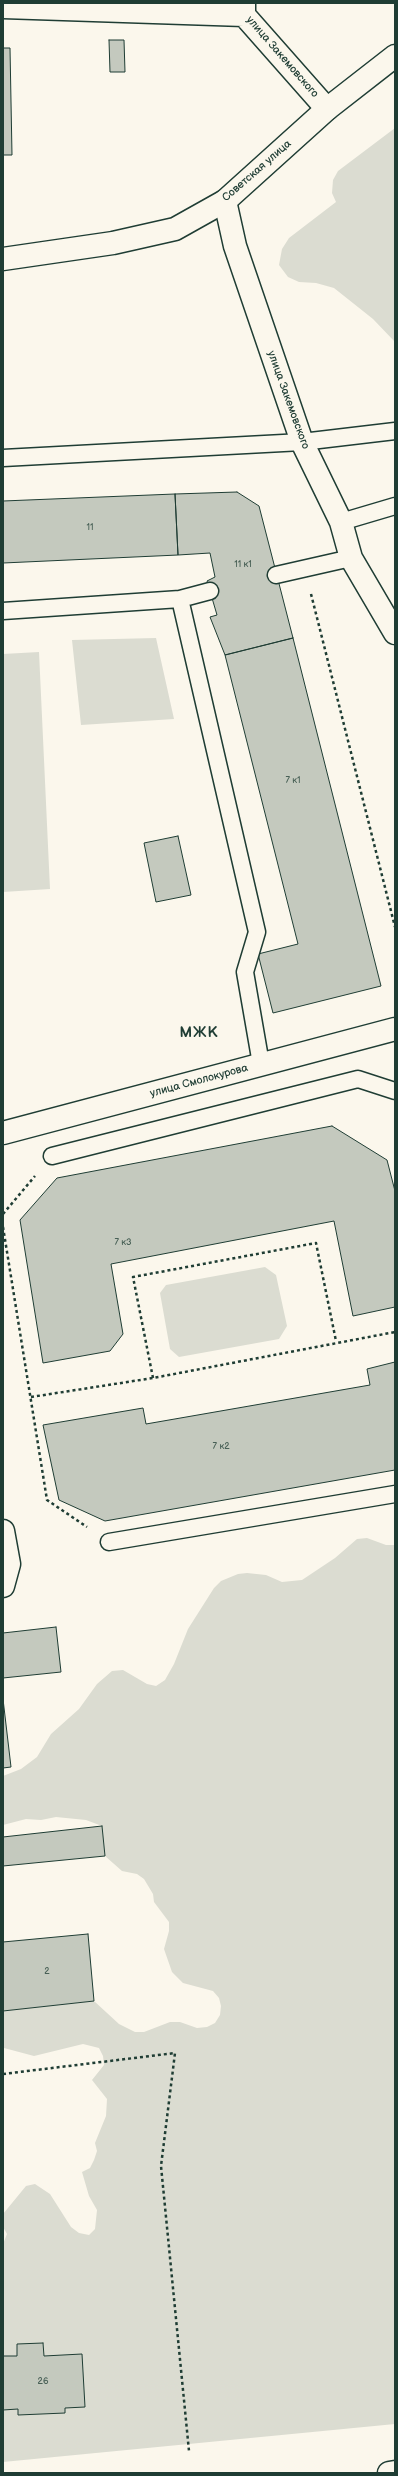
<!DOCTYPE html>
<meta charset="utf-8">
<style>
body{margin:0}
#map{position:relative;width:398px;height:2476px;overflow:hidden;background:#fbf7ec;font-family:"Balsamiq Sans",sans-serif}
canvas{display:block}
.frame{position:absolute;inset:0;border:4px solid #1f3d34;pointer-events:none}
</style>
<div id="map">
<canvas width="398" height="2476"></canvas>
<div class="frame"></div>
</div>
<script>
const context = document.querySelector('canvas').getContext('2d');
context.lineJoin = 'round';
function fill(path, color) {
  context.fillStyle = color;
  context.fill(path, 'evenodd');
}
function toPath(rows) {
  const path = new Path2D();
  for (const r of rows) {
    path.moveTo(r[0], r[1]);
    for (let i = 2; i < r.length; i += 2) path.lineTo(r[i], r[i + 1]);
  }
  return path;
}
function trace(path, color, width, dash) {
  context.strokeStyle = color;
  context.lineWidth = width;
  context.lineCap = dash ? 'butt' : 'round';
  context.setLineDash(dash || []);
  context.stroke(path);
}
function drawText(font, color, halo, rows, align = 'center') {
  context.font = font + ' "Balsamiq Sans",sans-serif';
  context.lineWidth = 4;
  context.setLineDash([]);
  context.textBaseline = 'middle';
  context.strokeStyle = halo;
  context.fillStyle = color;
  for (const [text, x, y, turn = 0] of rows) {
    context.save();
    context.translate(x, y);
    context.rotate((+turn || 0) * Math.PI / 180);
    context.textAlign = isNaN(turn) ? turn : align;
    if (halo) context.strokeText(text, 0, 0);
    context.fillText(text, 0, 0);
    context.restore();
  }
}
fill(toPath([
 [395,128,395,342,373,319,334,288,316,283,299,282,288,277,279,265,282,249,289,238,336,202,332,193,333,180,338,171],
 [156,638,174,719,81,725,72,640],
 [39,652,50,889,3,892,3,654],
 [265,1267,276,1275,287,1326,279,1339,179,1357,170,1349,160,1293,166,1285],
 [367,1538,386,1545,394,1545,395,1542,395,2424,3,2462,3,2244,7,2234,3,2227,3,2214,26,2186,35,2184,50,2194,71,2227,79,2233,89,2235,95,2229,97,2210,89,2196,82,2172,90,2168,94,2160,97,2151,95,2143,106,2116,107,2099,92,2080,104,2065,103,2056,99,2048,83,2044,34,2056,4,2048,3,2011,94,2001,119,2024,135,2032,144,2032,170,2022,180,2022,197,2028,207,2027,215,2023,220,2015,221,2006,219,1998,213,1991,183,1983,172,1972,164,1949,169,1931,169,1922,154,1902,153,1894,144,1879,137,1874,122,1871,105,1856,102,1826,86,1820,56,1817,41,1820,26,1819,3,1825,3,1776,21,1769,37,1757,51,1734,79,1709,97,1684,112,1671,123,1670,147,1684,156,1686,165,1680,174,1664,188,1629,214,1588,221,1581,238,1574,247,1573,266,1575,282,1582,302,1580,335,1558,357,1539]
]), '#dbdcd1');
const building = toPath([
 [109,40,124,40,125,72,110,72,109,40],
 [3,48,10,48,12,155,3,155,3,48],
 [237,492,259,506,293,638,225,655,210,617,217,615,207,581,215,577,210,553,178,555,175,494,237,492],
 [175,494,178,555,3,563,3,501,175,494],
 [293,638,381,986,273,1013,258,954,298,944,225,655,293,638],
 [178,836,191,895,156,902,144,843,178,836],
 [332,1126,387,1160,395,1191,395,1307,353,1316,334,1221,111,1264,123,1334,110,1351,43,1363,20,1220,57,1178,332,1126],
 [395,1362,395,1470,105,1521,59,1500,43,1425,143,1408,146,1424,370,1385,367,1369,395,1362],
 [56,1627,61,1672,3,1678,3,1633,56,1627],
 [3,1699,11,1767,3,1768,3,1699],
 [102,1826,105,1856,3,1866,3,1837,102,1826],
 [88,1934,94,2001,3,2011,3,1942,88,1934],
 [43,2343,44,2356,82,2354,85,2407,65,2408,65,2413,18,2415,18,2409,3,2410,3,2356,17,2356,17,2344,43,2343]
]);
fill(building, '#c4c9be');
trace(building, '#1f3d34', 1);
const lane = toPath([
 [3,458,302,442,395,431],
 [341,522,395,506],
 [276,575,351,558],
 [180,599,210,591],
 [3,611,180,599,257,932,245,972,261,1064],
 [52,1156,358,1079,395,1091],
 [109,1542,395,1494]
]);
const street = toPath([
 [244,3,244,15,327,109],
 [3,7,244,15],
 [225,201,235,246,302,442,341,522,351,558,395,633],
 [3,1133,395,1029],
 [3,1531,9,1564,3,1586]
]);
const secondary = toPath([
 [389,2473,395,2472]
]);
const primary = toPath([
 [3,259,113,243,175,229,225,201,327,109,395,56]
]);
trace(lane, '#1f3d34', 19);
trace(street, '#1f3d34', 25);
trace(secondary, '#1f3d34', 25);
trace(primary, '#1f3d34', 25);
trace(toPath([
 [311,594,395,927],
 [3,1214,35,1176],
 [3,1227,47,1500,87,1527],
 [153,1378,133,1277,316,1243,336,1341],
 [31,1397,153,1378,395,1332],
 [3,2074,175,2053,161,2166,189,2451]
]), '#1f3d34', 2.5, [3, 3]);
trace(lane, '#fbf7ec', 16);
trace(street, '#fbf7ec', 22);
trace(secondary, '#fbf7ec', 22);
trace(primary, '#fbf7ec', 22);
drawText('9px', '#486056', null, [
 ["11",90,528],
 ["11 к1",243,565],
 ["7 к1",293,781],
 ["7 к3",123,1243],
 ["7 к2",221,1447],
 ["2",47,1972],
 ["26",43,2382]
]);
drawText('11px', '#1f3d34', '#fbf7ec', [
 ["улица Закемовского",282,57,49],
 ["Советская улица",257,171,-41],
 ["улица Закемовского",288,400,70],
 ["улица Смолокурова",199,1081,-15]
]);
context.letterSpacing = '1px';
drawText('bold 15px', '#1f3d34', '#fbf7ec', [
 ["МЖК",199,1033]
]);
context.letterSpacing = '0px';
</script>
